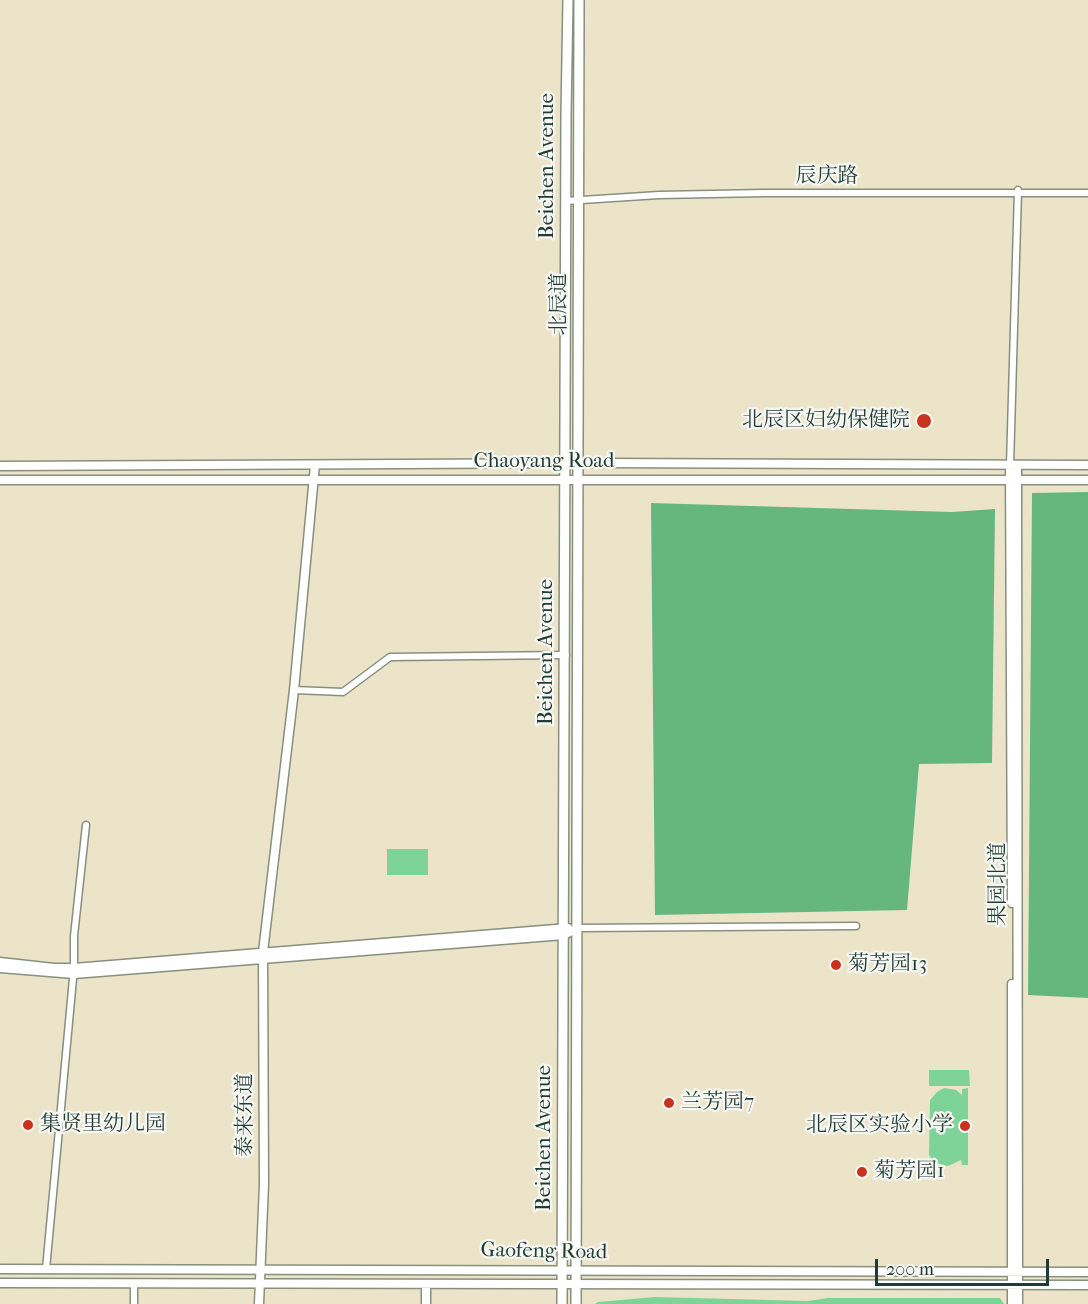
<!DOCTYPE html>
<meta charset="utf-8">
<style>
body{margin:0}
#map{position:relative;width:1088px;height:1304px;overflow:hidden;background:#ece4c8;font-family:"IM FELL French Canon",serif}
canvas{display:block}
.scale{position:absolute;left:875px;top:1259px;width:174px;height:27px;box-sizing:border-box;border:3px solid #1f3d34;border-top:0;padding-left:8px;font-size:18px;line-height:21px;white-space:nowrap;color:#1f3d34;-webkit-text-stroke:4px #f6f6f2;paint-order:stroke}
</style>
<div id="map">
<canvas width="1088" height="1304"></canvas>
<div class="scale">200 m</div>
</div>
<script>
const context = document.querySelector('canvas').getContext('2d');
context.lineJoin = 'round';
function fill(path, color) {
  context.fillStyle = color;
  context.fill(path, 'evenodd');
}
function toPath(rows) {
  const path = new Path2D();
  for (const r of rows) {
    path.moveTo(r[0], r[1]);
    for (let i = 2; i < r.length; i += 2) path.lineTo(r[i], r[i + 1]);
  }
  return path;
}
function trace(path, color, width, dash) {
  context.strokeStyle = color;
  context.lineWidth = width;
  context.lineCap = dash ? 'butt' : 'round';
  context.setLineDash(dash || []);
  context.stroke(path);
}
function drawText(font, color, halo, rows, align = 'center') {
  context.font = font + ' "IM FELL French Canon","Noto Serif SC",serif';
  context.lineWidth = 4.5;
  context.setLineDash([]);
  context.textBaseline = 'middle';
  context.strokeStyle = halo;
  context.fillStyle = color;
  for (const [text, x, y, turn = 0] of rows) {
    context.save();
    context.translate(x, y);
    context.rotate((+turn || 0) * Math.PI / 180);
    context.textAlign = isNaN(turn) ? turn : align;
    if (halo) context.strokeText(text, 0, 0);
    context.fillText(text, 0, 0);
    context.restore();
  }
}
fill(toPath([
 [387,849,428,849,428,875,387,875],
 [929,1070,969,1070,970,1086,929,1086],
 [944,1088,956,1090,962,1095,962,1089,968,1088,968,1165,962,1165,961,1160,948,1166,942,1165,933,1161,929,1155,930,1100,937,1092],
 [655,1297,808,1301,828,1298,1000,1298,1004,1304,595,1304,598,1302]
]), '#7ed498');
fill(toPath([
 [1088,492,1088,998,1028,995,1032,493],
 [651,503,952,512,995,509,992,763,919,764,907,910,655,915]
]), '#66b680');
const street = toPath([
 [566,201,659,195,764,193,1088,193],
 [1010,465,1018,190],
 [294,690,343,692,390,657,566,655],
 [578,928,856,926],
 [46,1269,74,968,74,936,86,825],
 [134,1304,134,1285]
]);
const secondary = toPath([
 [1010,465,1012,903],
 [1017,465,1018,1304],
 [0,466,600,463,1088,465],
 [0,480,1088,480],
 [0,962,54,968,74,968,568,928],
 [0,968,74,974,564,935,578,928],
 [1012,984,1012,1304],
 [0,1269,1088,1272],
 [0,1283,1088,1285],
 [259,1304,264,1184,263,952,294,690,315,465],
 [426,1304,426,1284]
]);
const primary = toPath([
 [562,1304,566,114,568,0],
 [576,1304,579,0]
]);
trace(street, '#86907e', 9);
trace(secondary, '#86907e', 11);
trace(primary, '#86907e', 12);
trace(street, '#fff', 6);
trace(secondary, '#fff', 8);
trace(primary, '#fff', 9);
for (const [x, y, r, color] of [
 [924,421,8,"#c8321e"],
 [836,965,6,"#c8321e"],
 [669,1103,6,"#c8321e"],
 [28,1125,6,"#c8321e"],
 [965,1126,6,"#c8321e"],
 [862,1172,6,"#c8321e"]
]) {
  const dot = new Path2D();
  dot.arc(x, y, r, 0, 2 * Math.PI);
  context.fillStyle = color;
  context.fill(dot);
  trace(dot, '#f6f6f2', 2);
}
drawText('21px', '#1f3d34', '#f6f6f2', [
 ["Beichen Avenue",548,166,-90],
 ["辰庆路",827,177],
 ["北辰道",560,304,-90],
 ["Chaoyang Road",544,462],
 ["Beichen Avenue",547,652,-90],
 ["果园北道",999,884,-90],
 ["泰来东道",246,1115,-90],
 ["Beichen Avenue",545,1138,-90],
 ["Gaofeng Road",544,1252,1]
]);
drawText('21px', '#1f3d34', '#f6f6f2', [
 ["北辰区妇幼保健院",910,421,"right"],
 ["菊芳园13",848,965],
 ["兰芳园7",681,1103],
 ["集贤里幼儿园",40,1125],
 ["北辰区实验小学",953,1126,"right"],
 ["菊芳园1",874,1172]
], 'left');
</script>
